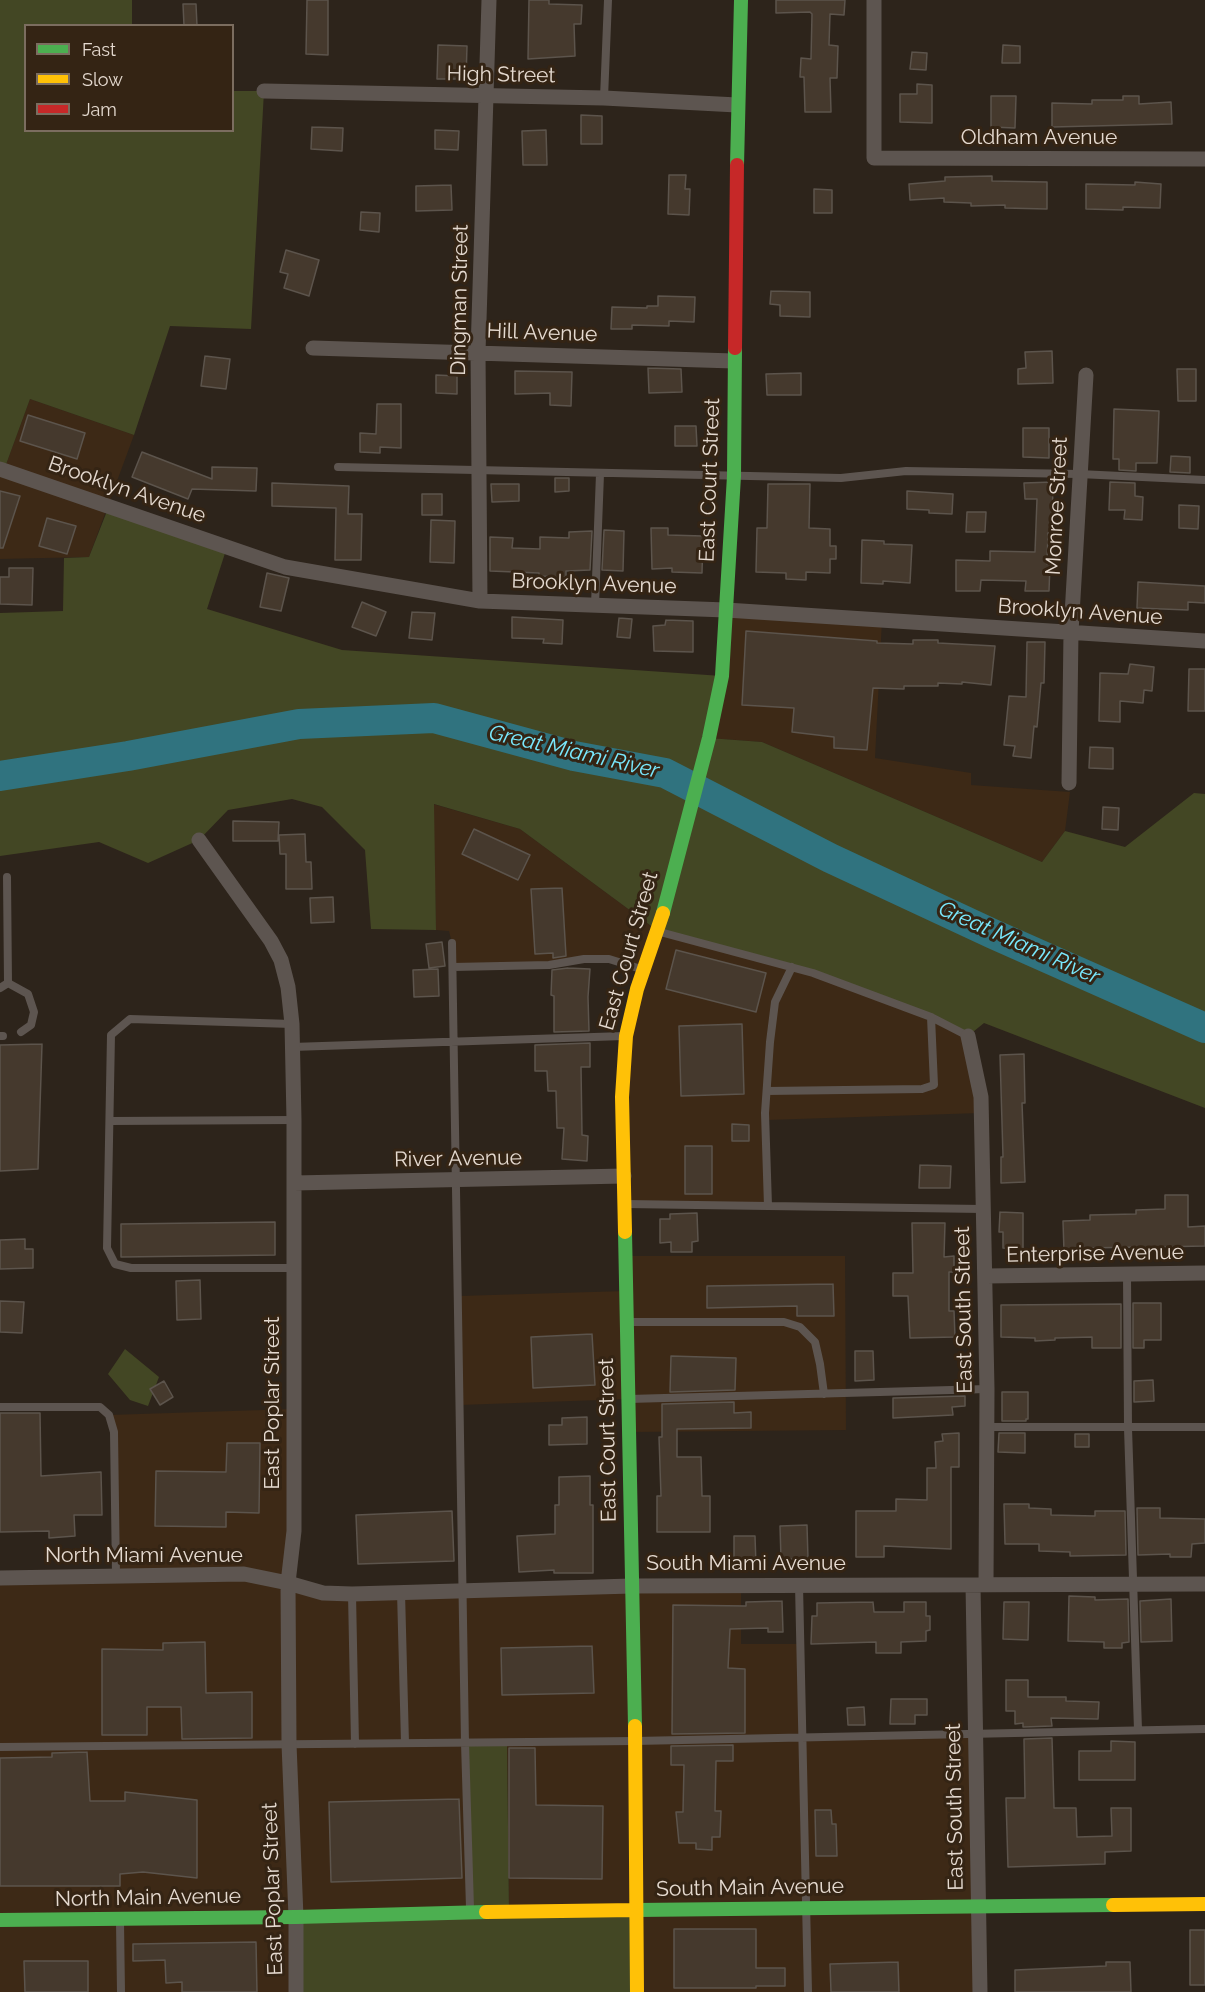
<!DOCTYPE html>
<style>
body{margin:0}
#map{position:relative;width:1205px;height:1992px;overflow:hidden;background:#2d241b;font-family:Raleway,sans-serif}
canvas{display:block}
.legend{position:absolute;left:24px;top:24px;width:210px;height:108px;box-sizing:border-box;background:#342414;border:2px solid #7b6d5f;margin:0;padding:8px 10px;list-style:none;font-size:18px;color:#e5dad0}
.legend li{display:flex;align-items:center;gap:12px;height:30px}
.legend b{width:30px;border:2px solid #7b6d5f}
</style>
<div id="map">
<canvas width="1205" height="1992"></canvas>
<ul class="legend">
<li><b style="height:8px;background:#4caf50"></b>Fast</li>
<li><b style="height:8px;background:#ffc107"></b>Slow</li>
<li><b style="height:8px;background:#c62828"></b>Jam</li>
</ul>
</div>
<script>
const context = document.querySelector('canvas').getContext('2d');
context.lineJoin = 'round';
function fill(path, color) {
  context.fillStyle = color;
  context.fill(path, 'evenodd');
}
function toPath(rows) {
  const path = new Path2D();
  for (const r of rows) {
    path.moveTo(r[0], r[1]);
    for (let i = 2; i < r.length; i += 2) path.lineTo(r[i], r[i + 1]);
  }
  return path;
}
function trace(path, color, width, dash) {
  context.strokeStyle = color;
  context.lineWidth = width;
  context.lineCap = dash ? 'butt' : 'round';
  context.setLineDash(dash || []);
  context.stroke(path);
}
function drawText(font, color, halo, rows, align = 'center') {
  context.font = font + ' Raleway,sans-serif';
  context.lineWidth = 6;
  context.setLineDash([]);
  context.textBaseline = 'middle';
  context.strokeStyle = halo;
  context.fillStyle = color;
  for (const [text, x, y, turn = 0] of rows) {
    context.save();
    context.translate(x, y);
    context.rotate((+turn || 0) * Math.PI / 180);
    context.textAlign = isNaN(turn) ? turn : align;
    if (halo) context.strokeText(text, 0, 0);
    context.fillText(text, 0, 0);
    context.restore();
  }
}
fill(toPath([
 [30,399,134,435,89,557,0,559,0,469,4,470],
 [726,610,882,620,875,758,971,773,971,785,1070,792,1065,831,1042,862,762,742,709,738],
 [433,804,520,829,658,931,813,973,968,1036,981,1113,766,1120,768,1206,624,1204,622,1097,644,970,609,959,453,967,452,943,449,931,436,930],
 [626,1256,845,1256,846,1430,629,1432,628,1399,460,1405,459,1296,626,1291],
 [294,1409,288,1582,323,1593,741,1586,741,1644,801,1644,803,1737,975,1732,980,1992,637,1992,509,1912,507,1743,470,1912,296,1992,0,1992,0,1578,116,1576,114,1432,109,1415]
]), '#3d2916');
fill(toPath([
 [0,0,132,0,132,25,26,26,26,130,232,130,233,91,264,91,251,329,170,326,134,435,30,399,4,470,0,469],
 [109,506,227,547,207,609,342,650,722,676,709,738,762,742,1042,862,1065,831,1125,847,1194,793,1205,794,1205,1108,984,1023,968,1036,813,973,658,931,520,829,434,804,436,930,371,929,365,850,322,807,292,799,228,810,199,840,148,863,99,842,0,856,0,613,63,611,64,558,89,557],
 [125,1349,159,1377,148,1406,130,1400,108,1374],
 [507,1742,509,1911,636,1910,637,1992,296,1992,296,1917,470,1912,465,1743]
]), '#434724');
trace(toPath([
 [0,776,128,756,299,724,434,718,574,756,665,773,830,858,993,934,1205,1028]
]), '#30737f', 30);
const building = toPath([
 [307,0,328,0,328,55,306,54,307,0],
 [529,0,549,0,549,4,582,5,581,24,574,24,575,56,528,59,529,0],
 [776,0,845,0,844,15,830,14,829,45,838,46,837,78,830,78,831,112,805,112,804,77,800,77,801,58,811,59,812,14,810,12,776,13,776,0],
 [183,4,196,4,197,26,184,26,183,4],
 [438,45,467,46,466,79,437,79,438,45],
 [1003,45,1020,46,1020,63,1002,63,1003,45],
 [912,52,927,53,926,70,910,69,912,52],
 [917,84,932,85,932,123,900,122,900,94,917,94,917,84],
 [991,96,1016,96,1015,128,991,127,991,96],
 [1123,96,1139,96,1139,104,1171,102,1172,124,1052,127,1052,103,1092,104,1092,100,1123,100,1123,96],
 [581,115,602,116,602,144,581,144,581,115],
 [312,127,343,128,342,151,311,149,312,127],
 [435,130,459,131,458,150,435,149,435,130],
 [546,130,547,165,523,165,522,131,546,130],
 [669,175,686,175,685,189,690,189,689,215,668,214,669,175],
 [992,176,992,181,1047,182,1047,209,1005,208,1005,205,971,206,971,203,944,202,944,198,910,200,909,184,945,181,945,177,992,176],
 [1135,182,1161,184,1160,208,1123,207,1123,210,1086,209,1086,184,1135,185,1135,182],
 [451,185,452,210,416,211,416,186,451,185],
 [814,189,832,190,832,213,814,213,814,189],
 [361,212,380,213,379,232,360,230,361,212],
 [286,250,319,260,309,296,284,288,288,274,280,272,286,250],
 [771,291,810,292,810,317,780,316,780,305,770,304,771,291],
 [658,296,695,297,694,322,669,321,669,326,632,325,632,329,611,329,612,307,647,308,647,306,658,306,658,296],
 [1052,351,1053,383,1018,384,1018,369,1026,368,1025,352,1052,351],
 [205,356,230,359,226,389,201,386,205,356],
 [648,368,681,369,682,392,649,393,648,368],
 [1177,369,1196,369,1196,401,1178,401,1177,369],
 [515,371,572,372,571,406,550,405,550,393,515,394,515,371],
 [801,373,801,395,767,395,766,374,801,373],
 [436,375,457,376,457,394,436,393,436,375],
 [377,404,401,404,401,448,380,447,380,453,360,452,360,433,376,434,377,404],
 [1114,409,1159,411,1157,463,1136,463,1136,471,1119,470,1119,459,1113,459,1114,409],
 [28,415,85,433,77,459,20,441,28,415],
 [675,426,696,426,697,446,675,446,675,426],
 [1023,428,1049,428,1049,458,1023,457,1023,428],
 [142,452,212,479,212,467,257,468,256,491,192,489,188,499,132,477,142,452],
 [1171,456,1190,457,1190,473,1170,472,1171,456],
 [555,478,569,478,569,491,555,492,555,478],
 [1053,482,1052,533,1048,533,1047,564,1050,564,1049,591,1025,591,1026,581,981,580,980,591,956,591,956,560,990,561,990,551,1035,552,1037,499,1025,499,1024,483,1053,482],
 [1110,482,1135,483,1135,496,1143,497,1142,520,1124,519,1125,510,1109,510,1110,482],
 [272,483,349,486,348,514,362,514,361,560,335,560,336,508,272,506,272,483],
 [491,484,519,484,519,501,492,502,491,484],
 [768,484,810,484,809,528,830,529,830,546,836,546,836,559,830,559,830,573,806,572,806,580,786,579,786,573,756,572,757,528,767,528,768,484],
 [0,491,20,496,3,548,0,548,0,491],
 [907,491,953,494,952,514,929,513,929,510,907,509,907,491],
 [422,494,442,494,442,515,422,515,422,494],
 [1179,505,1199,506,1198,529,1179,528,1179,505],
 [967,512,986,512,985,532,966,532,967,512],
 [47,518,76,526,67,554,39,546,47,518],
 [431,520,455,521,454,563,430,562,431,520],
 [651,528,668,528,668,535,703,536,702,573,672,572,672,568,652,569,651,528],
 [604,530,624,531,623,571,602,570,604,530],
 [592,531,590,570,566,571,566,577,539,576,539,573,490,571,490,537,513,538,512,548,540,549,540,537,569,538,569,532,592,531],
 [862,540,884,541,884,544,912,545,910,583,883,581,883,584,861,583,862,540],
 [9,568,33,568,32,605,0,604,0,577,9,577,9,568],
 [267,573,289,578,281,611,260,607,267,573],
 [1138,582,1205,586,1205,603,1188,602,1188,610,1137,608,1138,582],
 [362,602,386,612,376,636,352,627,362,602],
 [412,612,435,613,432,640,409,638,412,612],
 [512,617,563,620,562,644,543,643,544,639,512,638,512,617],
 [619,618,632,619,630,638,617,637,619,618],
 [666,620,693,621,693,652,654,651,653,626,665,625,666,620],
 [746,631,877,641,877,643,913,644,913,640,938,640,938,643,995,646,991,685,962,682,962,684,938,683,938,686,904,686,904,689,873,688,867,750,834,748,834,737,792,732,794,708,742,705,746,631],
 [1027,642,1045,642,1044,683,1041,683,1037,727,1034,726,1031,758,1013,756,1015,746,1004,745,1009,696,1026,697,1027,642],
 [1130,664,1154,667,1152,691,1144,690,1143,703,1120,701,1120,722,1099,721,1100,673,1128,674,1130,664],
 [1189,669,1205,669,1205,711,1188,711,1189,669],
 [1090,747,1113,748,1113,769,1089,768,1090,747],
 [1103,807,1119,808,1118,830,1102,829,1103,807],
 [233,821,279,822,278,841,233,841,233,821],
 [474,829,530,855,518,880,462,854,474,829],
 [305,834,306,862,311,862,312,889,286,889,286,854,280,854,279,835,305,834],
 [562,888,566,956,553,958,553,953,535,954,531,889,562,888],
 [333,897,334,922,311,923,310,898,333,897],
 [442,942,445,966,429,968,426,944,442,942],
 [676,950,766,973,756,1012,666,989,676,950],
 [568,968,590,969,588,997,589,1031,554,1032,554,996,551,995,552,970,568,968],
 [438,969,439,996,414,997,413,970,438,969],
 [742,1024,744,1094,681,1096,679,1026,742,1024],
 [590,1043,590,1067,581,1067,582,1135,588,1136,587,1161,562,1159,564,1128,557,1128,556,1091,548,1091,547,1071,535,1071,535,1045,590,1043],
 [42,1044,38,1169,0,1171,0,1045,42,1044],
 [1024,1054,1025,1103,1022,1103,1025,1182,1001,1183,1001,1157,1003,1157,1000,1055,1024,1054],
 [732,1124,749,1125,749,1141,732,1141,732,1124],
 [685,1146,712,1146,712,1194,685,1194,685,1146],
 [920,1165,951,1166,950,1188,919,1188,920,1165],
 [1165,1195,1188,1195,1188,1227,1205,1226,1205,1246,1155,1247,1155,1252,1137,1253,1137,1247,1087,1248,1088,1251,1064,1252,1063,1221,1090,1220,1090,1215,1136,1214,1136,1210,1165,1209,1165,1195],
 [1000,1212,1023,1213,1023,1249,1003,1248,1003,1232,999,1232,1000,1212],
 [697,1213,698,1241,692,1242,692,1252,671,1252,671,1242,660,1243,660,1219,670,1219,670,1214,697,1213],
 [275,1222,275,1255,121,1257,121,1224,275,1222],
 [912,1223,945,1223,944,1257,954,1256,954,1272,949,1272,949,1311,954,1311,955,1337,910,1338,908,1296,893,1296,893,1273,913,1273,912,1223],
 [25,1239,25,1249,33,1249,33,1268,0,1269,0,1240,25,1239],
 [200,1280,201,1319,177,1320,176,1281,200,1280],
 [833,1284,834,1316,797,1316,797,1306,707,1308,707,1286,833,1284],
 [0,1301,24,1302,22,1333,0,1332,0,1301],
 [1133,1303,1161,1303,1161,1340,1144,1340,1144,1348,1133,1348,1133,1303],
 [1121,1304,1121,1348,1092,1348,1092,1337,1055,1338,1055,1340,1035,1341,1035,1338,1001,1337,1001,1305,1121,1304],
 [592,1334,595,1385,533,1388,531,1337,592,1334],
 [855,1351,873,1351,874,1380,855,1381,855,1351],
 [671,1356,736,1358,735,1390,670,1392,671,1356],
 [1153,1380,1154,1401,1134,1402,1134,1381,1153,1380],
 [164,1381,173,1397,160,1405,150,1389,164,1381],
 [1002,1392,1028,1392,1028,1419,1026,1419,1026,1421,1002,1421,1002,1392],
 [965,1396,965,1406,952,1407,953,1415,893,1418,893,1398,965,1396],
 [734,1402,734,1413,751,1412,751,1428,677,1429,677,1457,701,1457,702,1496,710,1496,710,1532,657,1532,657,1496,661,1496,659,1437,662,1437,662,1404,734,1402],
 [0,1413,40,1413,41,1476,101,1472,102,1515,74,1515,75,1536,49,1538,49,1531,0,1532,0,1413],
 [587,1417,587,1444,549,1445,549,1425,562,1425,562,1418,587,1417],
 [959,1433,959,1467,951,1467,951,1549,884,1546,884,1557,856,1557,856,1511,896,1511,896,1499,927,1500,927,1468,936,1468,935,1442,943,1441,942,1434,959,1433],
 [999,1433,1025,1433,1025,1453,998,1452,999,1433],
 [1075,1434,1089,1434,1089,1447,1075,1447,1075,1434],
 [227,1443,260,1443,259,1513,226,1512,226,1527,155,1526,156,1471,226,1472,227,1443],
 [590,1476,590,1505,593,1505,593,1573,554,1573,554,1570,519,1572,517,1536,555,1534,555,1505,559,1505,559,1477,590,1476],
 [1004,1504,1029,1504,1029,1508,1051,1509,1051,1515,1095,1516,1095,1511,1125,1511,1126,1555,1070,1556,1070,1552,1039,1551,1039,1544,1005,1544,1004,1504],
 [1137,1508,1160,1508,1160,1518,1205,1519,1205,1543,1192,1544,1191,1557,1170,1557,1170,1554,1138,1555,1137,1508],
 [452,1511,454,1561,358,1564,356,1515,452,1511],
 [807,1525,808,1559,781,1559,780,1526,807,1525],
 [734,1536,755,1536,756,1565,734,1566,734,1536],
 [1069,1596,1095,1597,1095,1600,1128,1599,1129,1642,1122,1643,1122,1648,1104,1648,1104,1642,1068,1641,1069,1596],
 [1171,1599,1172,1641,1141,1642,1140,1601,1171,1599],
 [782,1601,783,1632,768,1632,768,1628,730,1629,728,1668,745,1669,745,1733,672,1734,673,1605,746,1606,746,1602,782,1601],
 [873,1602,874,1612,904,1612,904,1602,926,1602,926,1616,930,1616,930,1630,926,1631,926,1641,901,1642,901,1653,876,1653,876,1642,811,1644,812,1616,817,1616,817,1603,873,1602],
 [1004,1602,1029,1602,1028,1640,1003,1639,1004,1602],
 [205,1642,206,1693,252,1692,252,1738,182,1739,181,1707,147,1707,147,1735,102,1735,102,1649,163,1650,163,1643,205,1642],
 [592,1646,594,1693,502,1695,501,1648,592,1646],
 [1006,1680,1028,1680,1028,1697,1066,1697,1066,1701,1099,1702,1098,1719,1051,1718,1052,1726,1023,1727,1023,1723,1015,1724,1015,1711,1006,1711,1006,1680],
 [891,1699,927,1699,927,1715,915,1715,915,1724,890,1724,891,1699],
 [864,1707,865,1725,848,1725,847,1708,864,1707],
 [1052,1738,1054,1808,1076,1808,1077,1837,1112,1836,1111,1808,1131,1808,1131,1851,1105,1852,1105,1864,1008,1867,1006,1798,1025,1798,1024,1739,1052,1738],
 [1111,1741,1135,1742,1135,1780,1079,1780,1079,1751,1111,1751,1111,1741],
 [733,1745,733,1761,716,1761,715,1811,721,1811,720,1837,712,1837,712,1850,696,1849,696,1843,679,1843,676,1812,683,1812,684,1765,671,1765,671,1746,733,1745],
 [509,1748,535,1748,536,1805,603,1806,602,1879,509,1878,509,1748],
 [87,1752,90,1801,125,1801,125,1792,197,1800,197,1878,143,1872,120,1874,120,1886,0,1886,0,1758,52,1757,52,1753,87,1752],
 [459,1799,462,1878,331,1882,329,1802,459,1799],
 [815,1810,831,1810,832,1824,836,1824,837,1856,816,1856,815,1810],
 [674,1929,756,1929,756,1968,785,1968,785,1986,756,1986,756,1988,674,1988,674,1929],
 [1190,1930,1205,1930,1205,1985,1190,1985,1190,1930],
 [256,1942,257,1992,182,1992,182,1982,166,1983,165,1960,133,1961,133,1944,256,1942],
 [24,1961,88,1961,88,1992,25,1992,24,1961],
 [898,1962,899,1992,831,1992,830,1964,898,1962],
 [1106,1962,1130,1962,1131,1992,1015,1992,1015,1970,1106,1966,1106,1962]
]);
fill(building, '#45392d');
trace(building, '#5c544c', 1.5);
trace(toPath([
 [604,98,608,0],
 [338,467,841,478,906,471,1079,474,1205,480],
 [595,605,600,474],
 [660,932,813,973,931,1017,968,1036],
 [452,943,465,1743,470,1908],
 [453,967,549,965,584,959,609,959,641,969],
 [8,983,28,994,34,1012,31,1025,21,1032],
 [0,988,8,983,7,877],
 [292,1024,130,1019,111,1035,107,1248,115,1264,131,1268,294,1268],
 [0,1036,3,1036],
 [292,1047,624,1036],
 [767,1091,922,1089,934,1085,931,1017],
 [110,1121,294,1120],
 [625,1204,983,1209],
 [768,1206,765,1113,770,1042,775,1002,792,967],
 [1127,1274,1128,1428,1138,1730],
 [627,1322,784,1322,800,1327,815,1342,820,1364,824,1394],
 [629,1399,987,1389],
 [0,1407,100,1407,109,1415,114,1432,116,1576],
 [986,1427,1205,1427],
 [799,1585,808,1992],
 [401,1592,405,1743],
 [352,1594,355,1744],
 [0,1747,635,1741,1205,1729],
 [120,1922,121,1992]
]), '#5d5550', 8);
trace(toPath([
 [874,0,874,158,1205,159],
 [264,91,604,98,737,105],
 [313,348,734,361],
 [0,469,285,567,480,601,726,610,1205,641],
 [480,601,478,352,489,0],
 [1069,783,1071,632,1086,375],
 [199,840,271,941,281,960,288,987,292,1024,294,1120,294,1531,288,1583,289,1744,296,1917,296,1992],
 [968,1036,981,1097,987,1389,986,1585],
 [294,1183,624,1176],
 [986,1276,1205,1273],
 [0,1578,244,1574,288,1583,323,1593,352,1594,632,1586,1205,1584],
 [973,1585,980,1992]
]), '#5d5550', 15);
trace(toPath([
 [737,165,741,0],
 [663,913,709,738,722,676,734,476,735,348],
 [625,1232,635,1726],
 [636,1910,1113,1905],
 [0,1920,296,1917,486,1912]
]), '#4caf50', 14);
trace(toPath([
 [625,1232,622,1097,626,1036,637,989,663,913],
 [635,1726,637,1992],
 [1113,1905,1205,1904],
 [486,1912,636,1910]
]), '#ffc107', 14);
trace(toPath([
 [735,348,737,165]
]), '#c62828', 14);
drawText('21px', '#e5dad0', '#342414', [
 ["High Street",501,75,1],
 ["Oldham Avenue",1039,138],
 ["Dingman Street",460,300,-89],
 ["Hill Avenue",542,333,2],
 ["East Court Street",710,480,-88],
 ["Brooklyn Avenue",127,490,19],
 ["Monroe Street",1057,506,-87],
 ["Brooklyn Avenue",594,584,2],
 ["Brooklyn Avenue",1080,612,4],
 ["East Court Street",629,951,-74],
 ["River Avenue",458,1159,-1],
 ["Enterprise Avenue",1095,1254,-1],
 ["East South Street",964,1310,-91],
 ["East Poplar Street",273,1403,-90],
 ["East Court Street",608,1440,-91],
 ["North Miami Avenue",144,1556],
 ["South Miami Avenue",746,1564],
 ["East South Street",955,1807,-91],
 ["South Main Avenue",750,1888,-1],
 ["East Poplar Street",273,1889,-92],
 ["North Main Avenue",148,1898,-1]
]);
drawText('italic 22px', '#79e8fd', '#342414', [
 ["Great Miami River",574,752,13],
 ["Great Miami River",1019,943,24]
]);
</script>
